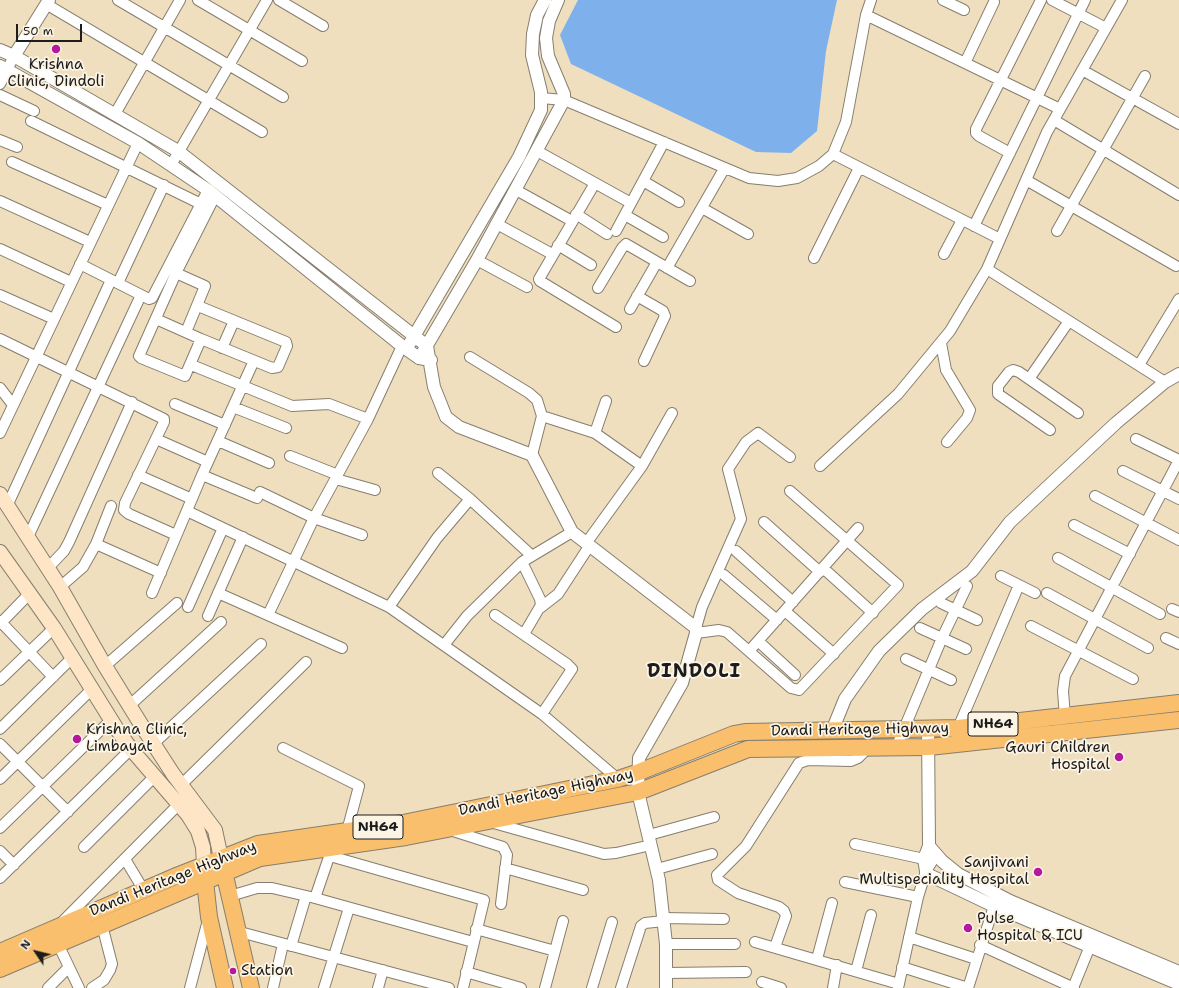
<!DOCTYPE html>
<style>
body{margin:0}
#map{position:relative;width:1179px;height:988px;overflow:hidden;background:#f0dfbf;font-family:"Shantell Sans",sans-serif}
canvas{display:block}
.north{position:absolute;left:16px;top:932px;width:40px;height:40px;-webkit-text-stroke:3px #fcf5e5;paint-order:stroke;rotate:305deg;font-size:11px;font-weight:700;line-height:16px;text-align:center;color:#1c1c1c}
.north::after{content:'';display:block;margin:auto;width:14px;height:18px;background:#1c1c1c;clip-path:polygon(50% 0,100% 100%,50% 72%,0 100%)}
.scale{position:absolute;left:16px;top:24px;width:66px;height:18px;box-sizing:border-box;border:2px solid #1c1c1c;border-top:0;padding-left:5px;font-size:12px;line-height:14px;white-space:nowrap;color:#1c1c1c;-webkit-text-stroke:3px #fcf5e5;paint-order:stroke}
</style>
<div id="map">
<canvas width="1179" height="988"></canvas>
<div class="north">N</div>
<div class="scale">50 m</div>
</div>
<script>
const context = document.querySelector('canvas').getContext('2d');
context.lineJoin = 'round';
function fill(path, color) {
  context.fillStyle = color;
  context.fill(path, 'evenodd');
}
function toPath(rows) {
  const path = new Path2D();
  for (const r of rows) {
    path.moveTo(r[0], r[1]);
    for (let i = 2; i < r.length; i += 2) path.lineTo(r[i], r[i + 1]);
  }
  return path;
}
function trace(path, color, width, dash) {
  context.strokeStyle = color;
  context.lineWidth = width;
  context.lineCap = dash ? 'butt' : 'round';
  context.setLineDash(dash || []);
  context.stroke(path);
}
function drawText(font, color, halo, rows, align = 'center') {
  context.font = font + ' "Shantell Sans",sans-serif';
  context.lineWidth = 3.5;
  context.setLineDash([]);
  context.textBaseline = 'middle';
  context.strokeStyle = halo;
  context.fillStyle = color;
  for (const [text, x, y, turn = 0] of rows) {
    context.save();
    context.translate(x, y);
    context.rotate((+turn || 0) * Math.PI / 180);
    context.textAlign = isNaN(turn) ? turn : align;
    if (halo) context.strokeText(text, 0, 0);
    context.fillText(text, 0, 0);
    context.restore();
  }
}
fill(toPath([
 [578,0,837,0,826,51,817,131,791,153,756,152,571,64,560,35]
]), '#7eb1eb');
const minor = toPath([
 [118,0,283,97],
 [198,0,302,61],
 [279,0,323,26],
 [943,0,964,10],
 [1052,0,1106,28],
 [46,4,262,132],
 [866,15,1060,109],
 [965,63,994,2],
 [1082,70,1179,124],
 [0,84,14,56],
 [0,95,34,111],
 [541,98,564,100,749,178,778,181,797,178,819,166,833,154,846,122,866,15,871,0],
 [115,114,180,0],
 [1054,120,1179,195],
 [31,121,201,204],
 [0,140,17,147],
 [537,151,631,203],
 [1010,153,979,136,976,133,976,129,1041,0],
 [833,154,1000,239],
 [12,162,108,205],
 [171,165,267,0],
 [1026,180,1176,266],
 [643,181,679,202],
 [595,183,539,279,540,281,616,327],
 [516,190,572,221],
 [0,201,90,242],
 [702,208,748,234],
 [576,214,607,234],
 [625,215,663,237],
 [497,224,552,254],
 [974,226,1085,0],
 [616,231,664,142],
 [1057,231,1145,76],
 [558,245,591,265],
 [0,249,71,282],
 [944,254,962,220],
 [814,258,859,168],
 [477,260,527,287],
 [80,264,149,299,152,298,208,190],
 [667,268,724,169],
 [987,269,1165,382],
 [176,273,205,286,186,332],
 [118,283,164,185],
 [598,288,622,248,626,244,690,281],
 [0,295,54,319],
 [637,296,663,311,665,316,644,361],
 [198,306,286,342,287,346,278,367,272,368,201,339,185,376,141,358,139,356,176,273,215,196],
 [630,309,657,262],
 [156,319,201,339],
 [0,339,164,419,164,422,125,503,124,510,129,514,176,535],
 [941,343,946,370,970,410,967,418,947,442],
 [222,348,234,321],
 [470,357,529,393,537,400,542,416,532,455],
 [1139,365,1179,299],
 [194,366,292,406,329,404,368,419],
 [1029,379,1069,321],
 [0,388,13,405],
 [175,404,225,425],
 [233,407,286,428],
 [542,416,595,433,642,466],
 [1050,430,998,394,998,386,1009,372,1013,370,1019,372,1078,413],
 [0,433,138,143],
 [595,433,606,401],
 [156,439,208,462],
 [1136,439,1179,460],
 [218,441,269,463],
 [290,456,338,475],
 [820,466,898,394,950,331,987,269,1047,132,1122,0],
 [1123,471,1179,499],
 [438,473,470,499,531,555],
 [138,475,192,499],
 [202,475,257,498],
 [336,479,375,490],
 [260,492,314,518,362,535],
 [1095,496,1179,540],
 [8,504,111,280],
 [187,511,389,607,542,714,618,779],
 [764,522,820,572],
 [1074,525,1130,554],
 [28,537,141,295],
 [587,542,642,466,672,413],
 [96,544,161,573],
 [736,551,793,602],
 [1058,558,1160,614],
 [522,562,540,599,541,605,524,634],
 [823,568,873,613],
 [47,569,64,551,69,542,132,402],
 [724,575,777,620],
 [1001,576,1035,593],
 [60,587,83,567,96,544,111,506],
 [152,593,202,475,252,365],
 [218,593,342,648],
 [1047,593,1148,648],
 [941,603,977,620],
 [188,607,223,528],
 [389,607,437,538,470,499],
 [540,608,558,594,590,545],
 [1172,609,1179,612],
 [785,611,834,654],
 [268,615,314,518,368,419,402,346],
 [495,615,567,664,572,669,542,714],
 [208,616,243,537],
 [0,621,53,677],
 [0,624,30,593],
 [1031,626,1133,679],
 [696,628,702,607,741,519,728,469,746,442,758,433,790,457],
 [920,628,966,649],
 [696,633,719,630,727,632,791,688,799,690,898,585,790,491],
 [1166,638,1179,644],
 [758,641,795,675],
 [444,645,467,616,522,562,572,532],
 [750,650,858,528],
 [906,659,951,680],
 [105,666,177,603],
 [0,680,54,628],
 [129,706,221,622],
 [1065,717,1063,691,1065,676,1179,460],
 [958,728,1019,585],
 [0,729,72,658],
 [0,744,68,812],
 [153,744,261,644],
 [283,748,359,786,347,831],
 [896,748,942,638,967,586],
 [0,779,92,689],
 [181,785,306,662],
 [490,822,604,854,616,853,651,845],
 [0,828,111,720],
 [450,830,503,847,507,855,501,904],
 [649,835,714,817],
 [855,844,924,859],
 [84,847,155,776],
 [0,851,14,865],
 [330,856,484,900,463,988],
 [125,859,143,889],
 [505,868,583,890],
 [657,869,712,854],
 [0,878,131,749],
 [845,882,918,897],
 [230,896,257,888,272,888,315,898,473,942],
 [315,898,331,851],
 [663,918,724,919],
 [62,922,179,804],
 [476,929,555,951],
 [240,932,449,988],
 [909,937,976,959],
 [755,942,899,984],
 [58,944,79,988],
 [666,944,735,944],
 [980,945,1074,988],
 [291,946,306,896],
 [775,947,786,916,784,911,779,907,738,893,718,880,717,875,746,846,799,763,808,760,851,761,858,758,868,748],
 [817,959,832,903],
 [902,967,968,988],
 [856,971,871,915],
 [466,972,521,988],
 [666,973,746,972],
 [762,982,781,988],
 [48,988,69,967],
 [92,988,104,980,110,970,112,964,102,925],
 [190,988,208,920],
 [273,988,283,944],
 [324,988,349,908],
 [378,988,383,970],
 [545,988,563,921],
 [592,988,612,922],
 [621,988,641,926,645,923,664,921],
 [833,988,837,965],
 [898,988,918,897,926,871,936,855],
 [968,988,994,906],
 [1073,988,1090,946,1091,939]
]);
const tertiary = toPath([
 [0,50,14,56,178,151,427,346,434,387,446,417,459,427,532,455,572,532,696,628,696,633,682,683,639,758,638,792,659,880,666,944,666,988],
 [14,56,49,0],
 [0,66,138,143,208,190,402,346,419,358,431,360],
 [410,343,519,157,541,110,541,92,532,55,533,34,537,15,545,0],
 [423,352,477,260,564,100,564,94,548,56,546,38,549,21,558,0],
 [928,729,929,846,924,859,926,871,929,875,994,906,1179,984],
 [832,731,845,699,879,651,922,609,972,571,1010,522,1116,423,1165,382,1179,374],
 [929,846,942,861,958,874,1010,901,1179,972]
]);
const secondary = toPath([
 [0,494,60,587,105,666,142,726,173,774,215,830,221,858],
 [0,552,54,628,118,731,131,749,188,815,198,831,203,847,204,865]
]);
const primary = toPath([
 [222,863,251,988],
 [204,872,209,917,225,988],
 [0,952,174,877,258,844,403,823,618,779,639,772,734,734,745,732,958,728,1179,703],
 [0,969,260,858,406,837,638,792,748,749,929,747,1179,720]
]);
trace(minor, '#867e6e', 12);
trace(tertiary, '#867e6e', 14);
trace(secondary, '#867e6e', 16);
trace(primary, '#867e6e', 18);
trace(minor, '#fff', 10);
trace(tertiary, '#fff', 12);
trace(secondary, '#fde5c5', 14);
trace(primary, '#f9bf6d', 16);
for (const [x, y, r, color] of [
 [56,49,5,"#b5179e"],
 [77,739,5,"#b5179e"],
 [1119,757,5,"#b5179e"],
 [1038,872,5,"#b5179e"],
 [968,928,5,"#b5179e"],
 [233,971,4,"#b5179e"]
]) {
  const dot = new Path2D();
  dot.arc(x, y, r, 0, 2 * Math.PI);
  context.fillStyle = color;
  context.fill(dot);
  trace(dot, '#fcf5e5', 1.5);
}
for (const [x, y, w] of [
 [993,724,50],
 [378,827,50]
]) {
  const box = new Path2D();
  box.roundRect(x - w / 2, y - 12, w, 24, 3);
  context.fillStyle = '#fcf5e5';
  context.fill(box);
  trace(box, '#1c1c1c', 1);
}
drawText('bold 14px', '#1c1c1c', null, [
 ["NH64",993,724],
 ["NH64",378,827]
]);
drawText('15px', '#1c1c1c', '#fcf5e5', [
 ["Krishna",56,65,"center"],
 ["Clinic, Dindoli",56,82,"center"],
 ["Krishna Clinic,",86,730],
 ["Limbayat",86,747],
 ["Gauri Children",1110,748,"right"],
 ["Hospital",1110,765,"right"],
 ["Sanjivani",1029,863,"right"],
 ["Multispeciality Hospital",1029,880,"right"],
 ["Pulse",977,919],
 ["Hospital & ICU",977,936],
 ["Station",241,971]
], 'left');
drawText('15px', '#1c1c1c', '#fcf5e5', [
 ["Dandi Heritage Highway",860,730,-1],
 ["Dandi Heritage Highway",546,793,-12],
 ["Dandi Heritage Highway",173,879,-22]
]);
context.letterSpacing = '1px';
drawText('bold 19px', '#1c1c1c', '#fcf5e5', [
 ["DINDOLI",694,672]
]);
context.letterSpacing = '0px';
</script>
